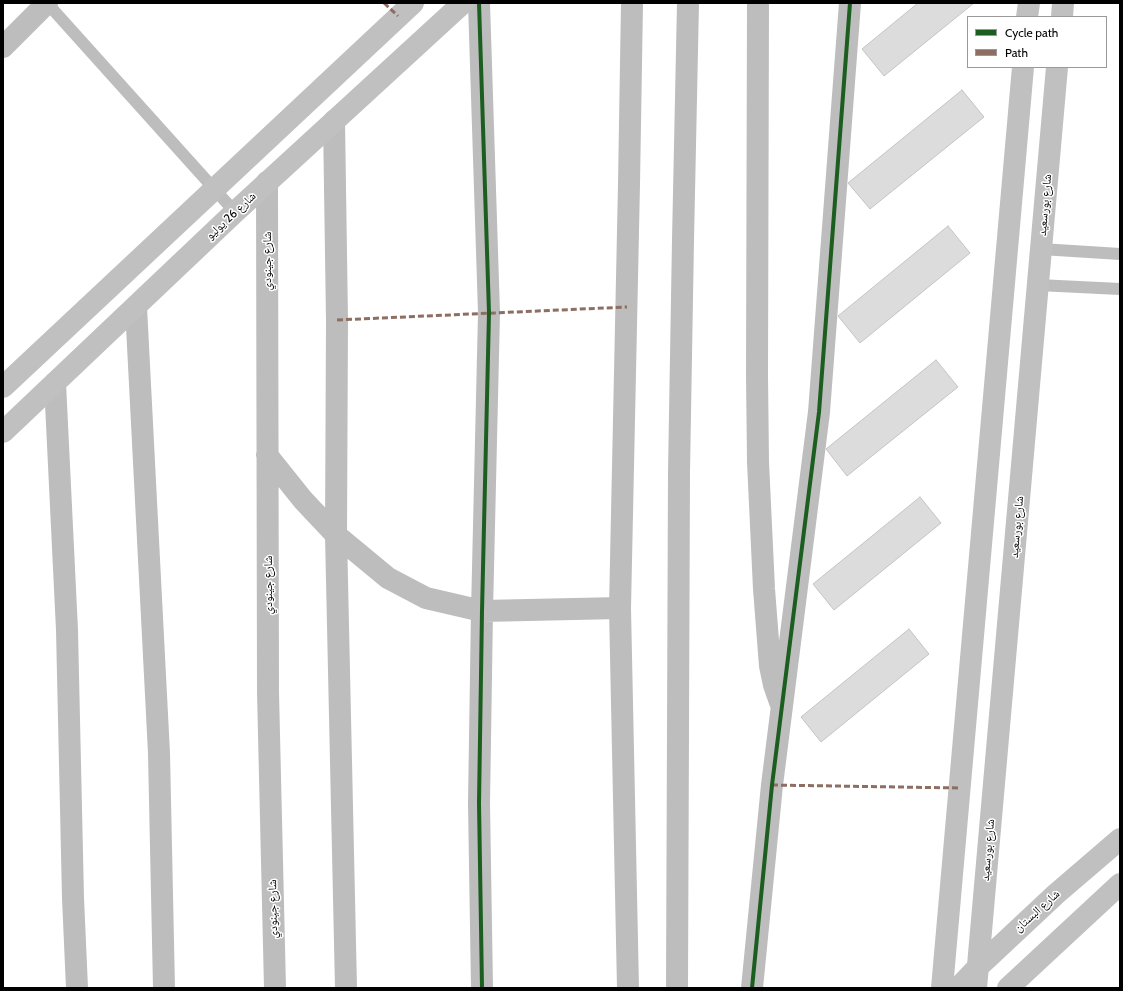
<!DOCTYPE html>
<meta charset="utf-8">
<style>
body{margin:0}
#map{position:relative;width:1123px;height:991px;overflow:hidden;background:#fff;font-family:Cabin,sans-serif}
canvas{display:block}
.frame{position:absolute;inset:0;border:4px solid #000;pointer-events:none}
.legend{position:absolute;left:967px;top:16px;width:140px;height:52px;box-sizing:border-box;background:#fff;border:1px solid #999;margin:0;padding:5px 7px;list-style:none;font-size:12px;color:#000}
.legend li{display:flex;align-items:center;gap:8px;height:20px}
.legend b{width:20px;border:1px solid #999}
</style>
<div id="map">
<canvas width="1123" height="991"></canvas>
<div class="frame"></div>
<ul class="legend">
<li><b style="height:5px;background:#1b5e20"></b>Cycle path</li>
<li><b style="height:5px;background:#8d6e63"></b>Path</li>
</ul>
</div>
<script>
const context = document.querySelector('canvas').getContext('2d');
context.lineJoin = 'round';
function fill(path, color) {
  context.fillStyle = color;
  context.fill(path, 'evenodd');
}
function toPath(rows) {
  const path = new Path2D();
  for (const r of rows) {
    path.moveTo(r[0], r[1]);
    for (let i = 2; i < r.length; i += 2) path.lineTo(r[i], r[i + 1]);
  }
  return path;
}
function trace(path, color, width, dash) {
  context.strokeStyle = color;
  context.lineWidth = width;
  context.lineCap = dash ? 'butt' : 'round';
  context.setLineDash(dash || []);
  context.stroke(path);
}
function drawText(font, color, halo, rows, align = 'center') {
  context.font = font + ' Cabin,"Noto Naskh Arabic",sans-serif';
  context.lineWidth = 3;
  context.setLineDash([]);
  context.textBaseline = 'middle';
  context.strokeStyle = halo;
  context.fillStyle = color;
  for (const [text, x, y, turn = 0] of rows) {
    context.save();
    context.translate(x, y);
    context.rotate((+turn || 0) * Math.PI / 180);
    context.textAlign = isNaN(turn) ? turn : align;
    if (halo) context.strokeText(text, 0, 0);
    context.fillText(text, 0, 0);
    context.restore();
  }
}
const building = toPath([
 [918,3,974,3,884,76,862,49,918,3],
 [962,90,984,117,870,209,848,183,962,90],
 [948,226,970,253,860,343,838,316,948,226],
 [936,360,958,387,847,476,826,449,936,360],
 [920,497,941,523,834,610,813,584,920,497],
 [909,629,929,654,821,742,801,717,909,629]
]);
fill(building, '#dcdcdc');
trace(building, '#c4c4c4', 1);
trace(toPath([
 [47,3,235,212],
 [1041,249,1120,254],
 [1038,285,1120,289]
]), '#bdbdbd', 12);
trace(toPath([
 [479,3,489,313,482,611,479,803,482,988],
 [758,3,757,375,758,462,764,589,770,666,774,685,780,702],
 [334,121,337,320,336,535,346,988],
 [267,182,268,692,275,988],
 [136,307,159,753,164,988],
 [55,383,67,630,73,898,77,988],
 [267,455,303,500,336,535,388,578,426,598,482,611,620,608],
 [628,988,620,608,629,184,632,3],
 [677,988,679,472,683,240,688,3],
 [752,988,772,785,819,412,850,3]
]), '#bdbdbd', 22);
trace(toPath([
 [3,47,47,3]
]), '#bdbdbd', 22);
trace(toPath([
 [1027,17,1029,3],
 [1062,17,1063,3],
 [3,387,413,3],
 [3,432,235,212,463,3],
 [942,988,1023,67],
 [958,988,978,967,1056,894,1120,839],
 [976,988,1057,67],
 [1008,988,1120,884]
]), '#c0c0c0', 22);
trace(toPath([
 [384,3,398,16],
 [337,320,627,307],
 [772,785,960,788]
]), '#8d6e63', 3, [6, 3]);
trace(toPath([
 [479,3,489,313,482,611,479,803,482,988],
 [752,988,772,785,819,412,850,3]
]), '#1b5e20', 4);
drawText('12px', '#000', '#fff', [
 ["شارع بورسعيد",1045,205,-85],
 ["شارع 26 يوليو",231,216,-43],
 ["شارع جينودي",267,261,-90],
 ["شارع بورسعيد",1017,527,-85],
 ["شارع جينودي",268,585,-90],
 ["شارع بورسعيد",988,850,-85],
 ["شارع جينودي",273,909,-91],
 ["شارع البستان",1037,911,-42]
]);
</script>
